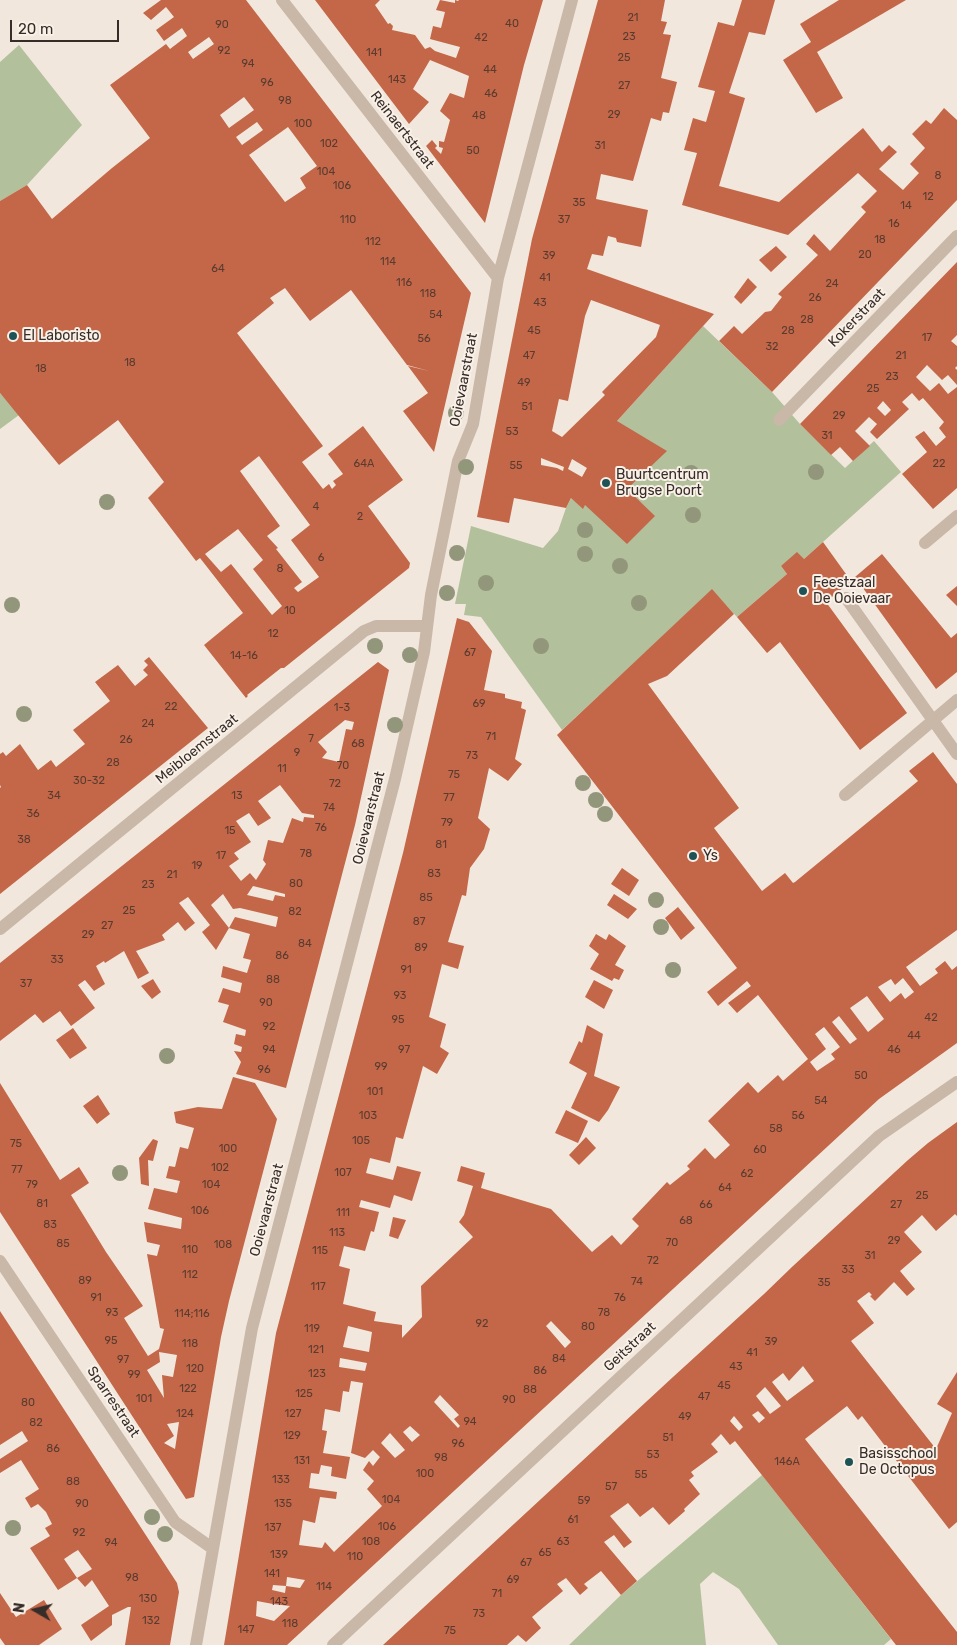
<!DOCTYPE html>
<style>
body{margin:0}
#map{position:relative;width:957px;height:1645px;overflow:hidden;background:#f1e7dc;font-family:Rubik,sans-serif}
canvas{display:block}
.north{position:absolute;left:10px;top:1585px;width:50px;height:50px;-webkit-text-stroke:4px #f9f1e8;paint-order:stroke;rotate:278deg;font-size:14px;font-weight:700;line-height:20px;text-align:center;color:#362c28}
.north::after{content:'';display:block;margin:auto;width:18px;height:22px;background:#362c28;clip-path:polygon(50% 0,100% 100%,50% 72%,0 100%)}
.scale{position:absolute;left:10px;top:20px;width:109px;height:22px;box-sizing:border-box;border:2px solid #362c28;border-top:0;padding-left:6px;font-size:15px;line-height:18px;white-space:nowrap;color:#362c28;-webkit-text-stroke:4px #f9f1e8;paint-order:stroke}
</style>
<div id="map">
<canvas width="957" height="1645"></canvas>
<div class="north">N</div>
<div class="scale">20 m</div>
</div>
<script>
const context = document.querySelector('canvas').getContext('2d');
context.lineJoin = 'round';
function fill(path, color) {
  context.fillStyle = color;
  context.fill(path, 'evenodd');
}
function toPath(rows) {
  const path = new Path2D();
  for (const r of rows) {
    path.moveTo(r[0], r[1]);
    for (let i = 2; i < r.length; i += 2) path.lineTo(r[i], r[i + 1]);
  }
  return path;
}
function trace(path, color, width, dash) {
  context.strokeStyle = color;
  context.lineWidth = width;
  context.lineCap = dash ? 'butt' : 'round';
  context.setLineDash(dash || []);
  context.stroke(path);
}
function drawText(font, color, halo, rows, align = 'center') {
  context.font = font + ' Rubik,sans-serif';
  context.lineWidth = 4;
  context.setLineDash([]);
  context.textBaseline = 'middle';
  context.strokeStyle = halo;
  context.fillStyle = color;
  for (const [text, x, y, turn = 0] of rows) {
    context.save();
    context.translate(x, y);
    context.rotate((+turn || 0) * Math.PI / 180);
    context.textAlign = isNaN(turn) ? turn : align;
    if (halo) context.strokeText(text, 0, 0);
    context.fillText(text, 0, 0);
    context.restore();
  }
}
fill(toPath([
 [19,45,82,125,27,185,0,201,0,62],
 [703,326,772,392,800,424,845,468,874,441,901,472,804,559,781,566,787,574,737,617,712,590,562,730,481,617,464,615,466,604,455,604,471,526,543,548,558,531,566,508,587,468,617,421],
 [0,393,19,415,0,429],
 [762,1475,891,1639,884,1645,778,1645,739,1589,713,1572,700,1584,706,1645,569,1645,621,1595]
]), '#b3c09c');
fill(toPath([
 [161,0,246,0,471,293,434,452,403,411,428,393,408,366,429,371,407,365,351,290,310,321,285,288,270,298,274,303,237,333,323,446,302,462,323,489,329,484,332,489,336,485,333,481,343,474,328,454,363,426,403,480,368,506,410,563,409,568,284,668,281,668,247,695,248,696,246,698,204,645,243,613,200,558,196,561,148,498,164,482,118,420,59,465,0,393,0,201,27,185,52,219,112,168,150,138,110,85,166,44,170,49,187,36,182,28,164,41,156,30,174,17,166,7,151,20,143,13],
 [209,37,214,44,193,59,188,52],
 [244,97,254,110,229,128,220,115],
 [257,122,263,130,242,145,236,137],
 [288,127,317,166,300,178,306,188,285,202,249,155],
 [259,456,310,525,291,540,319,577,298,592,294,588,302,582,276,549,278,548,267,536,280,526,240,471],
 [238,529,263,560,253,569,282,606,272,615,231,564,221,572,205,554],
 [315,0,380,0,375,5,388,24,390,23,393,26,392,30,415,35,425,49,430,47,435,51,456,58,460,47,430,39,433,26,441,28,445,12,436,10,440,0,455,3,455,0,458,1,459,0,543,0,524,65,485,223,426,146,432,140,437,146,435,148,441,154,443,148,439,147,439,141,444,142,450,120,440,111,450,93,464,98,469,76,430,60,413,89,429,102,409,124],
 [598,0,665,0,661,21,667,22,663,34,671,35,661,78,677,82,669,113,663,112,661,121,651,118,633,181,601,174,596,199,648,210,641,247,617,242,616,238,608,236,603,256,592,254,587,269,714,314,617,421,667,451,627,489,655,516,627,544,585,505,583,509,571,498,566,508,514,498,509,523,477,517,532,239],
 [591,300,660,325,656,337,602,392,605,395,562,437,552,431,559,399,568,401,585,316],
 [541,458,564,467,563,471,557,468,541,465],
 [572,459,587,468,582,477,568,469],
 [742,0,775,0,765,35,749,32,729,93,745,98,719,186,779,202,863,128,882,152,889,145,897,152,879,169,903,190,919,173,910,164,925,148,912,134,926,120,931,124,944,108,957,120,957,200,772,392,719,341,734,326,742,334,765,312,771,311,782,297,778,294,818,255,806,244,814,234,830,251,866,212,861,207,877,191,858,173,788,235,682,205,697,153,684,150,693,118,706,122,715,91,698,87,718,22,734,26],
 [839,0,906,0,817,52,843,98,816,113,783,60,811,42,800,24],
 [776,246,787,257,771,272,759,260],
 [957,262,957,335,951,341,957,346,957,366,955,368,957,370,957,385,948,375,942,380,927,365,916,377,930,391,939,383,948,394,957,387,957,488,933,509,902,474,927,452,915,437,924,431,936,446,946,437,939,428,944,422,923,398,919,401,912,393,902,402,909,409,877,439,870,432,877,424,869,417,855,431,870,446,853,461,840,447,831,455,800,424],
 [883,401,891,410,885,416,877,408],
 [748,278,757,287,741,304,734,297],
 [823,542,851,581,826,602,907,713,860,750,780,642,767,653,737,617,787,574,781,566,797,552,804,559],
 [882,554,951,638,957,633,957,672,936,689,855,577],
 [957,586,957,606,946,595],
 [712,589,734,614,667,676,648,684,739,808,714,828,762,891,785,873,793,883,795,882,918,781,909,771,933,752,957,784,957,930,906,967,920,986,938,973,935,969,945,961,952,970,957,966,957,1043,879,1099,287,1645,224,1645,276,1333,403,853,457,618,469,622,492,651,484,690,505,694,505,698,522,702,521,708,526,710,515,759,522,764,508,781,489,768,478,818,490,829,484,849,470,868,466,896,462,895,448,942,464,946,458,969,442,964,429,1017,446,1024,440,1047,449,1053,437,1074,423,1066,403,1139,396,1137,390,1163,370,1158,366,1173,393,1180,397,1166,421,1172,412,1201,394,1195,390,1208,361,1200,359,1207,379,1212,374,1232,371,1231,365,1251,344,1246,339,1266,350,1269,343,1304,376,1312,374,1321,402,1325,402,1338,422,1317,421,1286,473,1237,459,1222,464,1215,473,1186,457,1181,461,1166,485,1173,481,1188,551,1209,592,1252,612,1235,621,1245,639,1226,632,1219,667,1182,670,1185,690,1169,687,1166,705,1148,715,1159,730,1145,708,1121,748,1082,758,1093,778,1075,783,1081,808,1059,758,995,737,1013,728,1003,751,986,747,981,718,1006,707,992,737,968,557,735],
 [903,978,914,992,905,999,901,993,890,1002,878,987,891,979,895,985],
 [867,996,884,1019,868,1032,850,1008],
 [839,1016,857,1039,850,1044,832,1022],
 [824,1027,840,1047,831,1054,835,1059,817,1071,810,1062,826,1049,815,1034],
 [551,1321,571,1342,565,1348,546,1326],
 [348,1326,372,1332,369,1352,343,1347],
 [340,1358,367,1363,365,1371,339,1367],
 [351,1381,363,1383,351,1453,365,1458,373,1450,380,1457,373,1466,369,1461,363,1470,374,1481,367,1489,382,1506,334,1552,325,1542,322,1548,299,1545,303,1520,315,1523,320,1497,336,1499,337,1492,309,1488,311,1473,319,1474,321,1465,332,1467,331,1476,346,1479,350,1457,323,1453,327,1431,322,1430,325,1409,340,1412,343,1391,349,1392],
 [440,1395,459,1415,454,1419,460,1426,458,1428,434,1402],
 [410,1426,420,1435,412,1442,403,1432],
 [390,1433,405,1450,395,1458,381,1443],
 [287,1577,305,1580,300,1588,286,1586,285,1593,272,1590,273,1585,286,1586],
 [257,1601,273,1604,290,1606,274,1621,256,1616],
 [149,657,208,728,0,894,0,788,1,787,0,785,0,754,3,752,6,756,20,744,38,770,51,760,56,767,85,744,73,730,110,701,95,682,118,665,135,686,148,675,143,670,148,665,144,661],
 [378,662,389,670,355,825,286,1088,236,1074,241,1062,234,1051,241,1052,242,1047,234,1044,236,1034,245,1036,246,1030,223,1022,229,1005,218,1002,223,988,240,993,242,983,221,977,223,966,247,973,251,960,243,958,250,934,229,928,235,917,276,927,278,917,240,908,233,909,223,894,211,905,229,928,216,950,202,932,210,925,188,897,179,903,195,923,185,931,178,922,162,935,165,940,136,951,149,973,138,979,124,951,105,963,104,961,96,966,105,984,94,991,85,980,78,985,95,1008,71,1026,60,1011,43,1023,35,1014,0,1041,0,963],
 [345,720,354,722,352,730,346,729,339,762,322,758,327,752,318,742],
 [280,785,302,813,314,815,314,818,304,817,303,822,292,818,283,843,268,840,263,860,266,864,256,880,250,873,241,881,229,866,239,859,234,853,251,842,236,821,249,813,258,826,271,818,258,801],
 [253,886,285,894,285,897,275,895,273,901,247,895],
 [622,868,639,880,629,896,611,884],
 [614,894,637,909,628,919,607,905],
 [678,907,695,928,681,940,665,918],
 [596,934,606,940,609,934,626,946,615,965,624,970,619,980,614,978,612,981,590,969,599,954,589,946],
 [153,979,161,992,152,999,141,986],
 [594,980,613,990,604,1009,585,997],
 [587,1025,603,1034,594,1076,620,1087,608,1110,599,1122,571,1108,587,1073,569,1063,579,1041,582,1043],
 [73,1028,87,1048,70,1059,56,1040],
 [233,1077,255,1083,277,1119,229,1301,221,1337,194,1497,186,1499,0,1212,0,1083,60,1180,79,1167,89,1183,71,1195,106,1252,143,1306,124,1318,148,1356,159,1349,164,1329,160,1328,147,1254,157,1256,160,1245,147,1242,144,1222,181,1229,182,1218,148,1209,154,1188,177,1193,180,1181,166,1178,169,1166,175,1167,180,1147,188,1149,194,1128,176,1123,174,1112,198,1107,222,1109],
 [159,1352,177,1355,173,1377,162,1375,164,1398,147,1370,160,1362],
 [179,1422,177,1436,175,1449,164,1443,174,1436,167,1424],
 [98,1095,110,1114,97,1124,83,1106],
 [566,1110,588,1121,578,1143,555,1133],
 [957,1122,957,1216,955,1214,936,1231,922,1215,904,1232,922,1252,900,1271,915,1289,907,1296,894,1282,875,1301,870,1296,872,1295,869,1292,857,1301,874,1323,851,1341,936,1449,952,1413,937,1404,957,1372,957,1522,949,1529,862,1416,858,1420,847,1406,805,1439,957,1632,957,1645,896,1645,735,1441,730,1445,721,1434,711,1444,718,1452,691,1472,694,1476,689,1480,700,1494,684,1509,685,1511,669,1525,653,1507,640,1517,628,1503,610,1516,632,1542,624,1548,614,1535,604,1542,637,1581,621,1595,601,1571,584,1584,588,1588,580,1595,566,1578,557,1584,563,1591,532,1617,541,1628,526,1642,518,1635,507,1645,383,1645,673,1377,764,1294,793,1266,908,1160,928,1143],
 [803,1366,814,1381,787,1401,772,1382,783,1373,789,1381],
 [765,1387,781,1406,770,1414,756,1396],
 [758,1411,765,1418,759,1423,752,1415],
 [734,1416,743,1427,739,1431,730,1421],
 [586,1137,596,1148,579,1165,569,1155],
 [153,1139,158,1141,153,1161,148,1160,149,1186,141,1184,139,1158],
 [393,1217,406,1220,398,1239,389,1236],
 [0,1311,177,1583,179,1592,170,1645,125,1645,131,1607,128,1607,112,1615,112,1625,91,1641,81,1625,109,1606,92,1580,85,1587,77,1578,92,1569,78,1550,73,1553,64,1559,77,1578,58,1590,30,1548,50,1536,45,1528,52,1524,46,1512,38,1504,31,1508,25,1498,39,1489,21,1460,0,1473,0,1459,28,1441,22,1431,0,1445],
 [0,1593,16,1617,44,1600,62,1629,39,1645,5,1645,0,1638]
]), '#c36748');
trace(toPath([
 [846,598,957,754],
 [845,795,957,700]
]), '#c9b7a8', 12);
trace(toPath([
 [282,0,498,278],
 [779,420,957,236],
 [925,543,957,516],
 [0,929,364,631,376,626,427,626],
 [0,1261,175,1522,212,1548],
 [196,1645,252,1328,395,779,424,652,431,595,458,461,473,424,498,278,572,0],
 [333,1645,879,1136,957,1082]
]), '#c9b7a8', 12);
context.fillStyle = '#92967b';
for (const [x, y] of [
 [456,413],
 [466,467],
 [816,472],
 [691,473],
 [107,502],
 [693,515],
 [585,530],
 [457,553],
 [585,554],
 [620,566],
 [486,583],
 [447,593],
 [639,603],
 [12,605],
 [375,646],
 [541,646],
 [410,655],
 [24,714],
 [395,725],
 [583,783],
 [596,800],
 [605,814],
 [656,900],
 [661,927],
 [673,970],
 [167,1056],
 [120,1173],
 [152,1517],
 [13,1528],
 [165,1534]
]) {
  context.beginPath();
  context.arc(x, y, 8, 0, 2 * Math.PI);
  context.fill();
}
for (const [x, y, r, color] of [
 [13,336,5,"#1e5256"],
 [606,483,5,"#1e5256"],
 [803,591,5,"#1e5256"],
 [693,856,5,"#1e5256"],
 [849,1462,5,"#1e5256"]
]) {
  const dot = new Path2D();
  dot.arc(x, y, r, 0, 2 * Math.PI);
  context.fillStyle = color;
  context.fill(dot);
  trace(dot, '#f9f1e8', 2);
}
drawText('11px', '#593b30', null, [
 ["21",633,18],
 ["40",512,24],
 ["90",222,25],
 ["23",629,37],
 ["42",481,38],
 ["92",224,51],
 ["141",374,53],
 ["25",624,58],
 ["94",248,64],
 ["44",490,70],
 ["143",397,80],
 ["96",267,83],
 ["27",624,86],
 ["46",491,94],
 ["98",285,101],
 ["29",614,115],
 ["48",479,116],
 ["100",303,124],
 ["102",329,144],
 ["31",600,146],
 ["50",473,151],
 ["104",326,172],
 ["8",938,176],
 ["106",342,186],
 ["12",928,197],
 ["35",579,203],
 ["14",906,206],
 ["110",348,220],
 ["37",564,220],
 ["16",894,224],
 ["18",880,240],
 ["112",373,242],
 ["20",865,255],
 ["39",549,256],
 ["114",388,262],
 ["64",218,269],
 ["41",545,278],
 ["116",404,283],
 ["24",832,284],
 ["118",428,294],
 ["26",815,298],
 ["43",540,303],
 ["54",436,315],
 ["28",807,320],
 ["45",534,331],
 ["28",788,331],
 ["17",927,338],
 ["56",424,339],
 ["32",772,347],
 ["47",529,356],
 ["21",901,356],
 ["18",130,363],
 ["18",41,369],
 ["23",892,377],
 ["49",524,383],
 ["25",873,389],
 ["51",527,407],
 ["29",839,416],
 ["53",512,432],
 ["31",827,436],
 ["64A",364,464],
 ["22",939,464],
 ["55",516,466],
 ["4",316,507],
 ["2",360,517],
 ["6",321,558],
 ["8",280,569],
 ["10",290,611],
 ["12",273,634],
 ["67",470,653],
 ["14-16",244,656],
 ["69",479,704],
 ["22",171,707],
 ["1-3",342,708],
 ["24",148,724],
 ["71",491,737],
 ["7",311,739],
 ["26",126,740],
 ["68",358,744],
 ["9",297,753],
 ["73",472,756],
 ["28",113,763],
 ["70",343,766],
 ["11",282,769],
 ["75",454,775],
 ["30-32",89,781],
 ["72",335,784],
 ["34",54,796],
 ["13",237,796],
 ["77",449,798],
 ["74",329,808],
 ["36",33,814],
 ["79",447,823],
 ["76",321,828],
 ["15",230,831],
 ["38",24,840],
 ["81",441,845],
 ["78",306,854],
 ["17",221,856],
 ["19",197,866],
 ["83",434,874],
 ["21",172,875],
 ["80",296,884],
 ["23",148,885],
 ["85",426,898],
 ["25",129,911],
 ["82",295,912],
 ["87",419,922],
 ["27",107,926],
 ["29",88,935],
 ["84",305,944],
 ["89",421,948],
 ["86",282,956],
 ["33",57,960],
 ["91",406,970],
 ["88",273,980],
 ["37",26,984],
 ["93",400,996],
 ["90",266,1003],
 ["42",931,1018],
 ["95",398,1020],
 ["92",269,1027],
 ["44",914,1036],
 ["94",269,1050],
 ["97",404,1050],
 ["46",894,1050],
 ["99",381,1067],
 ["96",264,1070],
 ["50",861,1076],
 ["101",375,1092],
 ["54",821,1101],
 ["103",368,1116],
 ["56",798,1116],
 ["58",776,1129],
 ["105",361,1141],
 ["75",16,1144],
 ["100",228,1149],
 ["60",760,1150],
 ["102",220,1168],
 ["77",17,1170],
 ["107",343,1173],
 ["62",747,1174],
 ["79",32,1185],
 ["104",211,1185],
 ["64",725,1188],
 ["25",922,1196],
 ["81",42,1204],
 ["66",706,1205],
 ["27",896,1205],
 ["106",200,1211],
 ["111",343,1213],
 ["68",686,1221],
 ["83",50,1225],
 ["113",337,1233],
 ["29",894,1241],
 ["70",672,1243],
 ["85",63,1244],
 ["108",223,1245],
 ["110",190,1250],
 ["115",320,1251],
 ["31",870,1256],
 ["72",653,1261],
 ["33",848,1270],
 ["112",190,1275],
 ["89",85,1281],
 ["74",637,1282],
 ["35",824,1283],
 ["117",318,1287],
 ["91",96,1298],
 ["76",620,1298],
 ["93",112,1313],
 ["78",604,1313],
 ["114;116",192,1314],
 ["92",482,1324],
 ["80",588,1327],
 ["119",312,1329],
 ["95",111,1341],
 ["39",771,1342],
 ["118",190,1344],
 ["121",316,1350],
 ["41",752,1353],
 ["84",559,1359],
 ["97",123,1360],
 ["43",736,1367],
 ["120",195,1369],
 ["86",540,1371],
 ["123",317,1374],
 ["99",134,1375],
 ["45",724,1386],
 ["122",188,1389],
 ["88",530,1390],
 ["125",304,1394],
 ["47",704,1397],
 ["101",144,1399],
 ["90",509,1400],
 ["80",28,1403],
 ["124",185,1414],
 ["127",293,1414],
 ["49",685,1417],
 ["94",470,1422],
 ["82",36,1423],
 ["129",292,1436],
 ["51",668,1438],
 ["96",458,1444],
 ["86",53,1449],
 ["53",653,1455],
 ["98",441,1458],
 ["131",302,1461],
 ["146A",787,1462],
 ["100",425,1474],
 ["55",641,1475],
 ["133",281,1480],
 ["88",73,1482],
 ["57",611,1487],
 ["104",391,1500],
 ["59",584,1501],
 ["90",82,1504],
 ["135",283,1504],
 ["61",573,1520],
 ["106",387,1527],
 ["137",273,1528],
 ["92",79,1533],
 ["108",371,1542],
 ["63",563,1542],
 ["94",111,1543],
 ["65",545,1553],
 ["139",279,1555],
 ["110",355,1557],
 ["67",526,1563],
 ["141",272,1574],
 ["98",132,1578],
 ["69",513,1580],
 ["114",324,1587],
 ["71",497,1594],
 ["130",148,1599],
 ["143",279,1602],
 ["73",479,1614],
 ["132",151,1621],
 ["118",290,1624],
 ["147",246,1630],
 ["75",450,1631]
]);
drawText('14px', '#362c28', '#f9f1e8', [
 ["Reinaertstraat",402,130,52],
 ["Kokerstraat",857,318,-46],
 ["Ooievaarstraat",464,380,-79],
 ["Meibloemstraat",197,749,-39],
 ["Ooievaarstraat",369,818,-76],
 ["Ooievaarstraat",267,1210,-75],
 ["Geitstraat",630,1347,-43],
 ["Sparrestraat",113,1402,56]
]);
drawText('14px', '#362c28', '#f9f1e8', [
 ["El Laboristo",23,336],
 ["Buurtcentrum",616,475],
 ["Brugse Poort",616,491],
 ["Feestzaal",813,583],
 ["De Ooievaar",813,599],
 ["Ys",703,856],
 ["Basisschool",859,1454],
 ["De Octopus",859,1470]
], 'left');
</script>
